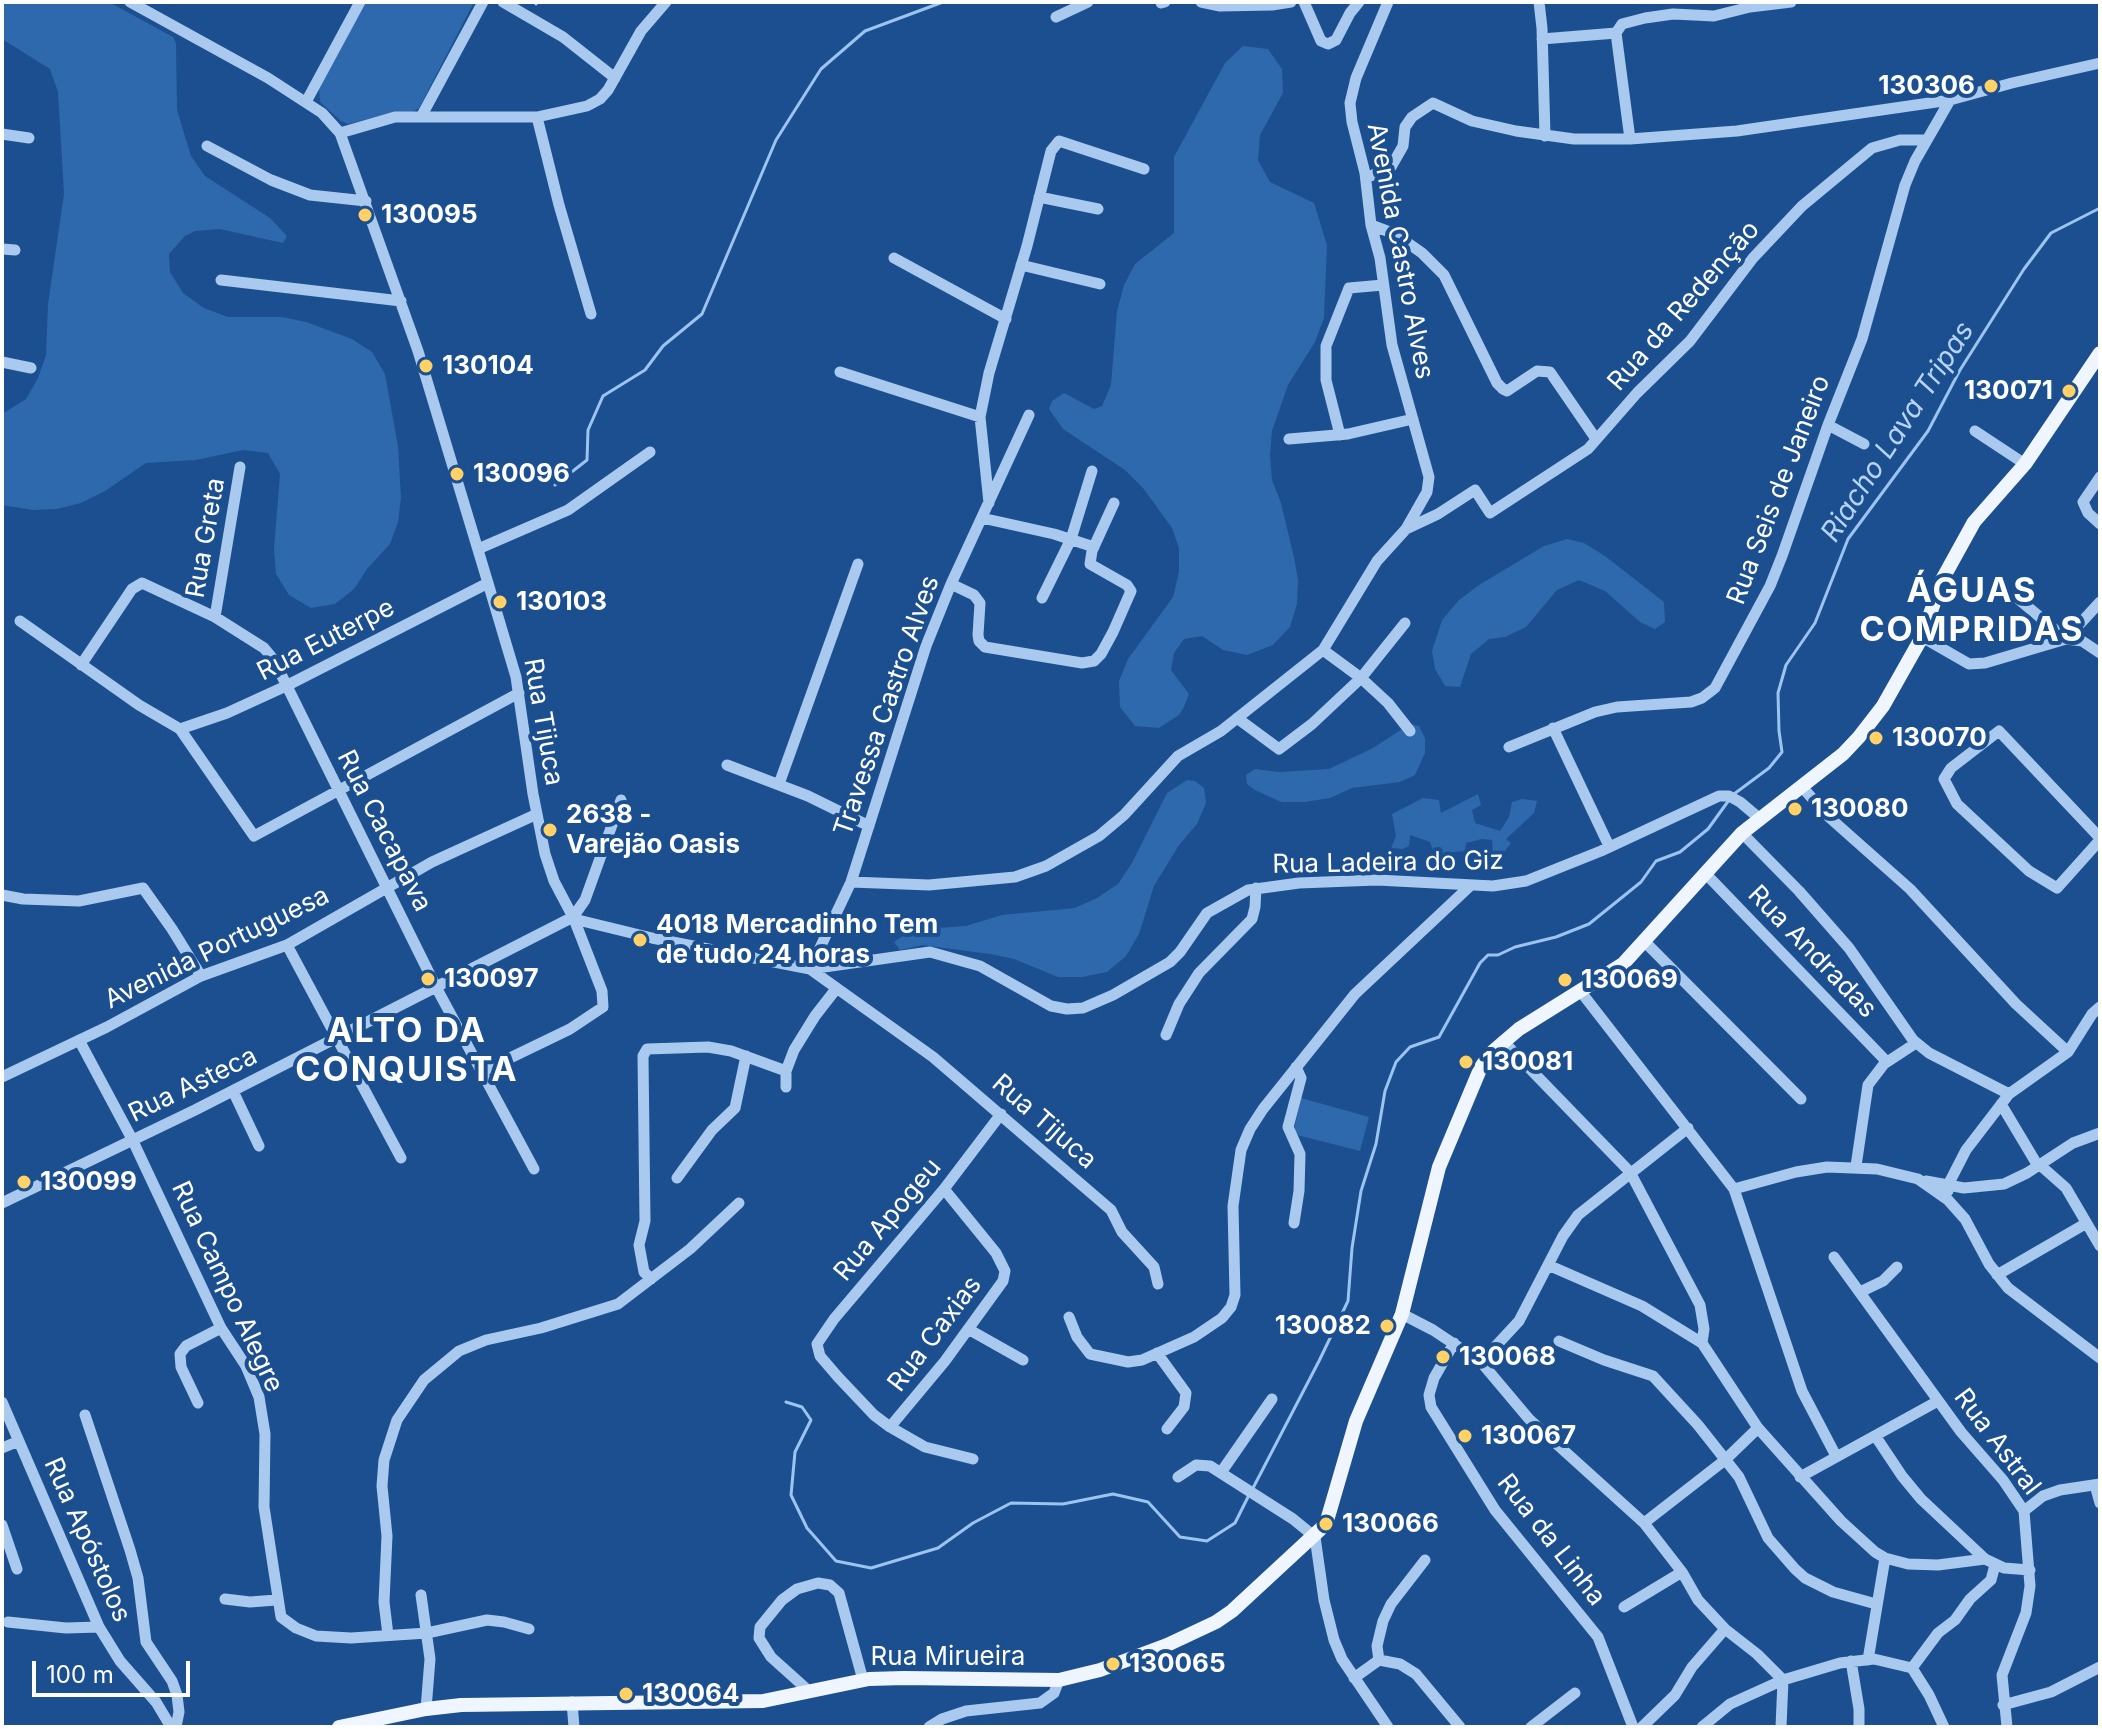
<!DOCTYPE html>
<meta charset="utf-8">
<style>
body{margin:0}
#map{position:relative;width:2102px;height:1729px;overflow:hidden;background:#1b4f8f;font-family:Inter,sans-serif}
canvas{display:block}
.frame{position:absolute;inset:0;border:4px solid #fff;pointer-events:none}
.scale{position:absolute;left:32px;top:1661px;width:158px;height:36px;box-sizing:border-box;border:4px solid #fff;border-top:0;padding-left:10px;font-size:24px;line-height:28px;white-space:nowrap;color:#fff;-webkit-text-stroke:6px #1b4f8f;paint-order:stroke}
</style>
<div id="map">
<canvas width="2102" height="1729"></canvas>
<div class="frame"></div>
<div class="scale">100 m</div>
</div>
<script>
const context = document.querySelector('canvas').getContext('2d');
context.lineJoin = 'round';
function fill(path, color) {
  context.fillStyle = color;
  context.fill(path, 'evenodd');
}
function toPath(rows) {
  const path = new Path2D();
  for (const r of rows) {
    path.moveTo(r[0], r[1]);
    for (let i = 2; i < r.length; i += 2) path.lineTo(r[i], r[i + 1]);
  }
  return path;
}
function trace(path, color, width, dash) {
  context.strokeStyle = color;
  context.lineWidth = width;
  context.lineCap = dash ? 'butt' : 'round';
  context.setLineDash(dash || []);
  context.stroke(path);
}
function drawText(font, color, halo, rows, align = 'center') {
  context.font = font + ' Inter,sans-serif';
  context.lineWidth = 8;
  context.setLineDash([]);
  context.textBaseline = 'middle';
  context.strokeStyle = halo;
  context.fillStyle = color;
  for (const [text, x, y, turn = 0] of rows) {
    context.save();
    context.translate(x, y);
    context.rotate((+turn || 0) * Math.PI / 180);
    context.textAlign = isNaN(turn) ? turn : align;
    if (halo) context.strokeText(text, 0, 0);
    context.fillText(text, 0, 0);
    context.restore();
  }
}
fill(toPath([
 [2,2,109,2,173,37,176,43,177,110,191,156,205,176,270,218,287,236,283,243,220,229,195,231,185,236,169,254,170,272,183,293,204,308,228,317,282,317,306,322,352,339,372,352,385,374,398,446,401,498,398,522,390,544,367,569,354,589,335,604,311,608,289,595,276,574,274,549,280,474,268,453,243,450,196,460,146,463,105,491,81,503,57,509,33,510,2,505,2,414,26,399,38,378,46,355,48,304,64,194,58,92,50,69,2,39],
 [366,2,474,2,419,108,413,112,388,114,348,124,341,121,320,102,319,88],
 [1243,46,1268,49,1282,69,1283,93,1260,135,1258,160,1270,182,1314,203,1327,245,1324,318,1315,342,1288,385,1272,431,1270,455,1272,480,1281,503,1294,557,1298,580,1297,604,1290,627,1273,645,1247,655,1223,650,1202,636,1184,639,1174,653,1171,670,1189,694,1184,707,1179,715,1159,728,1135,726,1120,707,1119,681,1128,659,1173,597,1179,572,1179,548,1172,528,1143,488,1125,470,1063,429,1049,409,1052,401,1064,393,1094,409,1102,406,1111,385,1117,311,1124,285,1135,264,1174,233,1174,157,1225,63],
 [1567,539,1584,543,1605,556,1664,602,1665,622,1655,629,1640,622,1605,591,1579,580,1557,590,1526,627,1505,637,1489,639,1471,654,1460,687,1445,686,1435,669,1432,651,1442,620,1459,600,1479,585,1544,546],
 [1410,724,1419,726,1425,738,1425,753,1415,775,1400,782,1352,788,1330,798,1305,802,1281,802,1255,790,1247,784,1246,775,1255,769,1279,772,1329,769,1373,748],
 [1187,780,1195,781,1204,788,1206,803,1197,824,1179,845,1154,886,1139,934,1126,956,1107,972,1082,977,1058,977,1014,959,990,954,922,945,900,950,894,942,912,930,966,926,1002,915,1075,908,1097,898,1118,884,1132,863,1167,793],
 [1478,794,1481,805,1472,810,1475,823,1500,831,1509,817,1512,802,1522,799,1537,801,1534,813,1506,839,1511,843,1505,851,1493,855,1492,840,1482,839,1466,843,1465,851,1434,854,1430,842,1410,835,1409,846,1403,849,1391,848,1396,836,1392,814,1423,798,1439,800,1441,813],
 [1301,1098,1369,1117,1360,1151,1293,1134]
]), '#2e69ad');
trace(toPath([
 [536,4,537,2],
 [555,485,587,460,588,430,603,396,645,370,663,346,702,314,776,140,821,69,865,31,943,2],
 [1734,794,1769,768,1782,752,1779,731,1778,693,1786,665,1815,623,1848,539,1928,431,1960,370,2024,269,2051,233,2100,208],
 [786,1402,802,1407,811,1420,795,1452,791,1495,807,1528,836,1561,871,1568,938,1548,973,1523,1011,1503,1063,1504,1113,1494,1148,1502,1180,1537,1207,1541,1235,1523,1248,1497],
 [1252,1490,1319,1361,1348,1301,1352,1248,1361,1191,1376,1144,1385,1091,1396,1062,1410,1047,1439,1037,1480,963,1488,955,1498,955,1515,947,1556,937,1589,924,1641,882,1656,861,1680,852,1708,829,1729,800]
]), '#9cc4f0', 3);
trace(toPath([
 [130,2,268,78,322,113,340,133,418,351,488,583,516,677,533,794,545,854,554,881,574,919,652,938,810,969,933,1057,1111,1210,1122,1232,1154,1267,1158,1284],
 [503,2,563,37,615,78],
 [1201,2,1220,6,1272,5,1291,2],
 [1304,2,1321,41,1328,44,1336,40,1350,13,1359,2],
 [1539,2,1542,28,1545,136],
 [1161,3,1165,2],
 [1056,17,1088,2],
 [1616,33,1622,24,1645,18,1673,14,1714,16,1750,7,1791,2],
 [1616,33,1630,139],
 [1542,39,1616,33],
 [306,102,360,2],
 [421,117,483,2],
 [537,117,559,205,591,314],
 [340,133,395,117,537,117,587,106,600,99,608,90,641,31,666,2],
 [2,134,29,138],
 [207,146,271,180,310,195,366,201],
 [1366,178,1391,167,1403,146,1405,127,1412,117,1433,103,1472,121,1516,131,1574,139,1630,139,1737,131,1950,100,2012,83,2100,63],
 [1039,197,1098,209],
 [1371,225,1395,234,1422,253,1444,275,1497,383,1503,389,1507,391,1537,371,1550,372,1596,439],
 [2,249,15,250],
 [894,258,1006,319],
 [1021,265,1100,284],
 [221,280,401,301],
 [2,362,31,368],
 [840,372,980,417],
 [1828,425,1864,444],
 [1975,431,2025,464],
 [1340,435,1326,380,1326,346,1349,288,1383,285],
 [1289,439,1348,434,1413,419],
 [2100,477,2083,502,2088,513,2100,524],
 [989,503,980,417,989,373,1027,246,1051,151,1059,141,1144,169],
 [982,518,1054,534,1094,547],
 [1406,529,1438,514,1475,490,1490,513,1588,449,1637,393,1690,341,1753,258,1802,206,1872,148,1900,140,1926,140],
 [478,549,568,510,650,452],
 [951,584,974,595,980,603,978,635,979,641,985,647,1082,663,1094,661,1101,654,1113,632,1131,591,1127,585,1090,564,1092,551,1114,503],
 [2016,597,2066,639,2082,641,2100,653],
 [1042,598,1071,539,1092,471],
 [215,617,240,467],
 [20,621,139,705,180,729,254,836,519,693],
 [1922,637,1969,664,1985,663,2066,639,2100,602],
 [1323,650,1361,678,1388,703,1410,731],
 [81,665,132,589,142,583,215,617,264,648,274,660,436,987,534,1169],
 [1237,718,1279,749,1312,724,1361,678,1405,623],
 [1553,728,1609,846],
 [180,729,227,713,286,686,488,583],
 [1509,747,1595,712,1617,707,1691,702,1702,698,1715,688,1770,586,1782,556,1828,425,1862,339,1905,185,1915,161,1950,100],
 [727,765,808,796,869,826],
 [779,784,858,564],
 [1802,787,1830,818,1910,889,2016,1004,2068,1052],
 [1742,833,1799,891,1849,948,1913,1040,1929,1053,2009,1094,2068,1052,2092,1014,2100,1007],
 [2100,838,1999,731,1951,768,1944,779,1957,804,2029,871,2057,888,2100,840],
 [1705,873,1887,1062],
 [851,882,929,885,1015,877,1046,866,1099,836,1124,815,1178,756,1221,731,1323,650,1377,561,1406,529,1427,492,1429,477,1392,345,1380,258,1371,225,1365,173,1352,122,1350,103,1356,78,1388,2],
 [2,895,23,899,79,901,143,888,172,929,201,976],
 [1645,942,1801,1099],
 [287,945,401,1158],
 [810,969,930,952,980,966,1051,1006,1067,1009,1083,1008,1113,995,1170,962,1180,952,1207,913,1248,890,1299,883,1377,880,1493,886,1526,881,1601,851,1719,796,1729,796,1740,802,1759,818],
 [810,969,851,882,926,646,951,584,1029,415],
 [1581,992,1734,1189,1802,1391,1836,1456],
 [1166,1035,1179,1004,1199,973,1252,919,1255,907,1256,888],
 [79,1040,132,1139,221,1328,246,1366,259,1397,265,1434,264,1507,281,1617,296,1628,316,1636,351,1638,427,1633,487,1620,504,1622,529,1629],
 [1503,1041,1630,1172,1700,1305,1704,1329,1702,1343],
 [481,1072,570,1029,603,1007,602,991,574,919],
 [2,1077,107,1027,201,976,287,945,432,862,537,814],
 [786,1087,786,1071,794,1050,815,1016,836,989],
 [233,1091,259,1146],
 [2001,1104,2038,1166],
 [2040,1165,2066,1188,2100,1246],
 [1856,1166,1868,1085,1884,1064,1916,1043],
 [677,1178,712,1130,735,1108,746,1056],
 [1926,1181,1964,1188,2004,1184,2027,1173,2073,1143,2100,1133],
 [1734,1189,1796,1172,1827,1167,1877,1169,1918,1179,1948,1200,1965,1219,1989,1264,2008,1288,2100,1358],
 [1948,1191,1948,1185,1966,1150,2009,1094],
 [2,1203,195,1110,573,917,585,900,621,800],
 [1294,1223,1299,1191,1300,1154,1288,1127,1301,1078,1296,1067],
 [1834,1257,1961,1432,2003,1480,2024,1511,2030,1586,2026,1613,2002,1675,2007,1727],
 [1548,1265,1642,1306,1702,1343,1758,1428,1841,1521,1875,1552,1885,1558,1908,1564,1938,1565,1985,1559],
 [1997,1275,2085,1224],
 [651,1279,644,1272,639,1245,645,1221,643,1056,647,1049,708,1047,731,1051,786,1071],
 [1860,1292,1883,1281,1897,1267],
 [1402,1314,1433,1330,1481,1362,1529,1419,1644,1523,1682,1572,1698,1600,1725,1629,1757,1654,1783,1680],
 [1069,1317,1077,1337,1090,1354,1128,1362,1142,1360,1194,1337,1222,1318,1231,1307,1235,1295,1233,1206,1241,1150,1250,1129,1263,1109,1355,994,1470,886],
 [968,1329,1023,1360],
 [1559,1341,1604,1360,1653,1376,1698,1425,1739,1477,1768,1538,1795,1569,1805,1578,1833,1592,1876,1604],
 [1454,1343,1434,1378,1429,1395,1431,1407,1495,1510,1598,1637,1633,1727],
 [1157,1353,1186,1393,1184,1407,1167,1429],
 [1481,1362,1519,1321,1563,1236,1578,1215,1688,1128],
 [2,1402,99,1627,120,1661,156,1702,171,1727],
 [198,1403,181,1367,180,1354,186,1346,221,1328],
 [85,1415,130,1550,138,1578,146,1642,172,1681,177,1695,179,1712,176,1727],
 [890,1427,945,1361,1003,1281,1005,1271,996,1253,944,1189],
 [1876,1437,1902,1476,1921,1499,1985,1559,2004,1568,2030,1570],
 [2,1448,19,1441],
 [973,1459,925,1447,890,1427,874,1415,838,1377,820,1356,817,1344,834,1319,944,1189,1001,1114],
 [1222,1471,1272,1399],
 [1178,1477,1196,1465,1210,1466,1293,1519,1315,1537,1324,1600,1334,1640,1342,1659,1388,1727],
 [1800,1477,1938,1401],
 [2095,1485,2100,1503],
 [2024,1511,2043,1496,2060,1490,2100,1484],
 [1644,1523,1725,1460,1758,1428],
 [2,1525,17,1569],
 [421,1595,430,1659,426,1709],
 [225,1599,250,1602,276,1600],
 [1624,1607,1682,1572],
 [8,1622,66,1628,99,1627],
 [388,1635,384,1602,387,1536,382,1486,384,1460,397,1420,424,1380,459,1351,486,1340,541,1328,618,1304,690,1249,739,1203],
 [1379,1660,1377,1646,1383,1621,1391,1604,1425,1560],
 [1868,1660,1885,1558],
 [1851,1661,1859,1709,1859,1727],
 [1912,1668,1938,1633,1955,1620,1970,1599,1991,1580,1995,1565],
 [1354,1678,1379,1660,1400,1664,1416,1674,1460,1727],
 [810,1692,771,1657,759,1638,760,1627,782,1600,797,1589,818,1583,830,1585,839,1593,863,1680],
 [572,1702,574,1727],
 [2003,1705,2051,1692,2100,1667],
 [929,1727,942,1719,966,1711,1040,1703,1054,1693,1059,1680],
 [1531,1727,1575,1693],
 [1642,1727,1675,1695,1692,1667,1725,1629],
 [1702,1727,1730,1704,1783,1680,1840,1663,1874,1659,1912,1668,1929,1695,1944,1727],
 [1781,1727,1783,1680]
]), '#a9c9ee', 11);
trace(toPath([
 [339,1727,426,1709,461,1705,763,1701,869,1679,904,1678,1059,1680,1100,1670,1167,1645,1216,1622,1232,1611,1326,1524,1356,1421,1402,1314,1439,1167,1481,1067,1491,1053,1519,1029,1623,964,1742,833,1843,754,1859,737,1883,706,1922,637,1942,580,1974,522,2025,464,2100,353]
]), '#f0f6ff', 14);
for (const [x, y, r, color] of [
 [1991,86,8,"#ffd166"],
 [365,215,8,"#ffd166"],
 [426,366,8,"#ffd166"],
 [2069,391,8,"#ffd166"],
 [457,474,8,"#ffd166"],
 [500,602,8,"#ffd166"],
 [1876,738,8,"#ffd166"],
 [1795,809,8,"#ffd166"],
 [550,830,8,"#ffd166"],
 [640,940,8,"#ffd166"],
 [428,979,8,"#ffd166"],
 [1565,980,8,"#ffd166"],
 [1466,1062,8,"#ffd166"],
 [24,1182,8,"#ffd166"],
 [1387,1326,8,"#ffd166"],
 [1443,1357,8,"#ffd166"],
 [1465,1436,8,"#ffd166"],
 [1326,1524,8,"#ffd166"],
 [1113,1664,8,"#ffd166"],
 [626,1694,8,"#ffd166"]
]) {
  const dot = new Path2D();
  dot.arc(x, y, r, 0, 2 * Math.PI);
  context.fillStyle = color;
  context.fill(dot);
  trace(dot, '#1b4f8f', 3);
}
drawText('bold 26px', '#fff', '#1b4f8f', [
 ["130306",1975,86,"right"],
 ["130095",381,215],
 ["130104",442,366],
 ["130071",2053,391,"right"],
 ["130096",473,474],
 ["130103",516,602],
 ["130070",1892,738],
 ["130080",1811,809],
 ["2638 -",566,815],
 ["Varejão Oasis",566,845],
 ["4018 Mercadinho Tem",656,925],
 ["de tudo 24 horas",656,955],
 ["130097",444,979],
 ["130069",1581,980],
 ["130081",1482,1062],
 ["130099",40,1182],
 ["130082",1371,1326,"right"],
 ["130068",1459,1357],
 ["130067",1481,1436],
 ["130066",1342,1524],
 ["130065",1129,1664],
 ["130064",642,1694]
], 'left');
drawText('26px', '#fff', '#1b4f8f', [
 ["Avenida Castro Alves",1400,251,79],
 ["Rua da Redenção",1684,306,-49],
 ["Rua Seis de Janeiro",1779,490,-69],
 ["Rua Greta",206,538,-80],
 ["Rua Euterpe",326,640,-27],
 ["Travessa Castro Alves",887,706,-71],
 ["Rua Tijuca",543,722,80],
 ["Rua Cacapava",384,831,63],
 ["Rua Ladeira do Giz",1388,863,-1],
 ["Avenida Portuguesa",217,948,-26],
 ["Rua Andradas",1812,952,46],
 ["Rua Asteca",193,1085,-26],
 ["Rua Tijuca",1044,1122,41],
 ["Rua Apogeu",888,1220,-50],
 ["Rua Campo Alegre",227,1287,65],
 ["Rua Caxias",935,1334,-53],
 ["Rua Astral",1997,1442,53],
 ["Rua Apóstolos",87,1540,66],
 ["Rua da Linha",1551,1540,52],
 ["Rua Mirueira",948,1657]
]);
drawText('italic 28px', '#b5d3f5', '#1b4f8f', [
 ["Riacho Lava Tripas",1898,432,-57]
]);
context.letterSpacing = '2px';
drawText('bold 34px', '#fff', '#1b4f8f', [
 ["ÁGUAS",1972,592],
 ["COMPRIDAS",1972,631],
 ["ALTO DA",407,1032],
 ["CONQUISTA",407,1071]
]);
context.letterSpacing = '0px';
</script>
